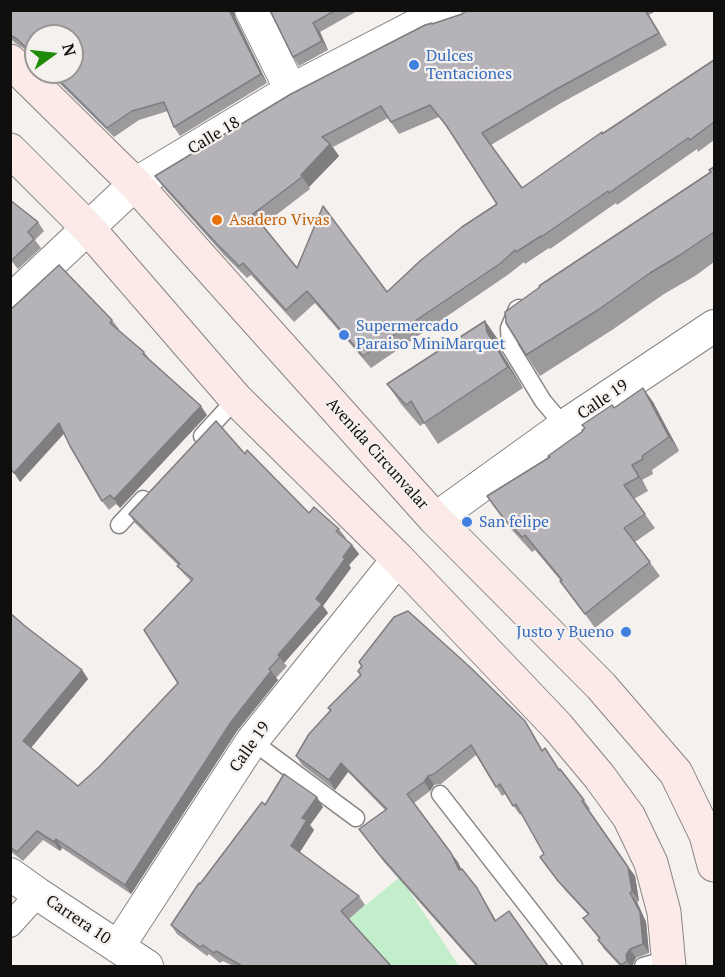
<!DOCTYPE html>
<style>
body{margin:0}
#map{position:relative;width:725px;height:977px;overflow:hidden;background:#f5f1ef;font-family:"PT Serif",serif}
canvas{display:block}
.frame{position:absolute;inset:0;border:12px solid #100f0e;pointer-events:none}
.north{position:absolute;left:24px;top:24px;width:60px;height:60px;box-sizing:border-box;background:#f5f1ef;border:2px solid #999795;border-radius:50%;rotate:75deg;font-size:16px;font-weight:700;line-height:24px;text-align:center;color:#100f0e}
.north::after{content:'';display:block;margin:auto;width:21px;height:27px;background:#1e8b09;clip-path:polygon(50% 0,100% 100%,50% 72%,0 100%)}
</style>
<div id="map">
<canvas width="725" height="977"></canvas>
<div class="frame"></div>
<div class="north">N</div>
</div>
<script>
const context = document.querySelector('canvas').getContext('2d');
context.lineJoin = 'round';
function fill(path, color) {
  context.fillStyle = color;
  context.fill(path, 'evenodd');
}
function toPath(rows) {
  const path = new Path2D();
  for (const r of rows) {
    path.moveTo(r[0], r[1]);
    for (let i = 2; i < r.length; i += 2) path.lineTo(r[i], r[i + 1]);
  }
  return path;
}
function trace(path, color, width, dash) {
  context.strokeStyle = color;
  context.lineWidth = width;
  context.lineCap = dash ? 'butt' : 'round';
  context.setLineDash(dash || []);
  context.stroke(path);
}
function drawText(font, color, halo, rows, align = 'center') {
  context.font = font + ' "PT Serif",serif';
  context.lineWidth = 4.5;
  context.setLineDash([]);
  context.textBaseline = 'middle';
  context.strokeStyle = halo;
  context.fillStyle = color;
  for (const [text, x, y, turn = 0] of rows) {
    context.save();
    context.translate(x, y);
    context.rotate((+turn || 0) * Math.PI / 180);
    context.textAlign = isNaN(turn) ? turn : align;
    if (halo) context.strokeText(text, 0, 0);
    context.fillText(text, 0, 0);
    context.restore();
  }
}
fill(toPath([
 [400,877,459,966,291,966]
]), '#c3eecc');
const service = toPath([
 [519,308,517,309,509,328,510,347,543,401,564,426],
 [202,436,236,399],
 [119,525,143,499],
 [252,741,356,818],
 [440,794,574,966],
 [643,966,654,963,669,963]
]);
const pedestrian = toPath([
 [10,925,38,894]
]);
const minor = toPath([
 [251,10,291,90],
 [10,301,135,184,291,90,446,10],
 [435,519,564,426,714,326],
 [10,874,38,894,147,966],
 [118,947,252,741,398,559]
]);
const secondary = toPath([
 [10,61,135,184,435,519,601,686,676,773,706,835,714,865],
 [10,150,88,228,236,399,398,559,557,726,599,776,629,817,651,863,664,912,669,966]
]);
trace(service, '#888583', 19);
trace(pedestrian, '#888583', 26);
trace(minor, '#888583', 34);
trace(secondary, '#888583', 35);
trace(service, '#fff', 16);
trace(pedestrian, '#fff', 24);
trace(minor, '#fff', 32);
trace(secondary, '#fceae8', 33);
fill(toPath([
 [10,10,234,10,235,17,267,83,180,136,174,127,168,111,139,120,114,137,48,72,72,72,36,36,36,60,23,48,15,43,10,38],
 [270,10,359,10,320,32,328,50,299,66,293,57],
 [468,10,658,10,649,15,667,45,561,103,491,145,522,188,714,60,714,140,698,152,697,149,617,205,616,203,550,249,549,248,525,264,524,262,509,274,371,368,315,303,294,322,251,275,247,278,224,255,164,188,155,176,432,24,462,14],
 [439,117,450,132,497,204,387,292,297,268,263,225,310,189,309,187,339,156,333,147,388,118,399,134],
 [714,167,714,262,695,276,664,294,612,330,540,376,526,355,711,172],
 [10,200,38,222,44,231,35,240,41,248,18,269,10,259],
 [10,310,112,320,119,329,118,330,144,352,151,361,207,415,120,508,116,504,109,510,102,501,64,434,20,482],
 [485,321,499,341,501,352,523,388,438,444,424,423,420,426,401,404,387,384],
 [643,388,653,402,679,451,652,470,653,474,642,480,648,491,634,499,655,528,635,542,660,576,595,628,561,581,535,550,532,552,511,529,487,496,550,457,614,408],
 [245,454,309,513,339,529,346,538,345,539,352,545,359,554,349,565,351,568,323,606,328,613,284,663,287,666,276,678,278,680,237,731,131,894,62,848,60,851,43,840,23,861,10,851,10,613,25,626,82,670,88,679,31,748,78,786,99,767,178,683,191,581,184,574,177,566,178,565,135,523,129,514],
 [359,662,525,721,542,751,552,758,559,770,584,800,590,809,589,810,635,876,639,901,637,902,646,922,649,953,636,958,633,964,633,966,620,966,604,949,598,940,599,939,583,918,588,915,565,890,540,857,544,854,521,814,520,815,505,794,502,796,476,755,441,784,434,785,430,791,414,803,451,853,461,869,477,888,483,898,496,921,548,966,476,966,384,862,359,829,385,810,348,772,335,790,302,765,296,756,330,711,328,708,360,675,358,671,361,666],
 [265,805,323,807,310,825,314,830,300,852,359,896,365,905,349,919,391,966,233,966,223,961,220,963,209,954,207,956,177,934,171,925,200,884]
]), '#9c9a9d');
fill(toPath([
 [229,10,234,10,235,17,267,83,261,74],
 [313,23,320,32,328,50,322,41],
 [330,144,339,156,309,187,301,175],
 [485,321,499,341,501,352,523,388,508,367,487,332],
 [643,388,653,402,679,451,669,437],
 [201,406,207,415,120,508,114,499],
 [59,423,65,432,20,482,14,473],
 [632,465,642,480,648,491,639,477],
 [352,545,359,554,349,565,351,568,323,606,328,613,284,663,278,655,316,599,343,557],
 [82,670,88,679,29,750,23,741],
 [271,671,278,680,237,731,131,894,125,885,231,722],
 [525,721,531,730,548,760,542,751],
 [341,763,348,772,335,790,329,780],
 [428,776,434,785,430,791,424,782],
 [317,797,323,807,310,825,314,830,298,855,291,846,302,818],
 [56,839,62,848,60,851,54,842],
 [451,853,458,862,466,879,459,870],
 [628,867,635,876,639,901,632,891],
 [477,888,483,898,502,931,495,921],
 [630,893,637,902,646,922,649,953,643,944],
 [630,949,636,958,633,964,633,966,631,966,627,961,626,955]
]), '#7f7d80');
const building = toPath([
 [10,10,229,10,261,74,174,127,164,102,132,111,107,128,51,72,72,72,72,36,36,36,36,57,17,39,10,35,10,10],
 [270,10,336,10,313,23,322,41,293,57,270,10],
 [468,10,645,10,659,33,553,91,482,133,522,188,602,132,602,134,714,60,714,122,690,140,688,138,609,193,608,191,541,237,541,236,516,252,515,250,501,263,363,356,307,291,286,310,243,263,239,266,216,243,155,176,291,94,425,25,432,23,432,24,462,14,468,10],
 [430,105,446,125,497,204,462,227,420,261,387,292,323,206,297,268,253,214,302,177,301,175,330,144,322,137,381,106,391,122,430,105],
 [714,167,714,232,680,255,650,273,598,310,526,355,506,323,505,312,540,287,539,286,711,172,709,170,714,167],
 [10,200,38,222,28,232,34,239,12,260,10,259,10,200],
 [59,265,112,320,110,323,144,352,143,354,201,406,114,499,110,495,102,501,70,446,59,423,14,473,10,468,10,310,59,265],
 [485,321,487,332,508,367,424,423,411,401,406,405,387,384,485,321],
 [643,388,669,437,642,456,643,459,632,465,639,477,624,485,645,514,624,528,650,562,585,614,560,581,562,580,525,535,522,537,501,515,487,496,550,457,548,456,583,431,582,430,585,428,582,425,612,405,614,408,643,388],
 [216,421,245,454,247,450,309,513,314,507,339,529,336,531,352,545,343,557,345,559,316,599,322,604,278,655,280,657,269,669,271,671,231,722,125,885,56,839,54,842,37,831,17,852,10,847,10,613,25,626,82,670,23,741,78,786,99,767,178,683,144,630,193,579,177,566,180,564,129,514,216,421],
 [408,611,472,669,525,721,542,751,545,748,559,770,560,769,584,800,582,801,628,867,632,891,630,893,640,912,643,944,630,949,626,955,627,961,621,965,598,940,600,938,583,918,589,914,558,881,540,857,544,854,516,804,513,806,500,784,496,787,471,745,434,774,428,776,424,782,407,794,451,853,459,870,462,869,477,888,495,921,509,911,548,966,478,966,378,853,359,829,387,809,341,763,329,780,296,756,309,734,331,710,328,708,361,675,358,671,362,666,359,662,394,617,408,611],
 [284,774,317,797,302,818,307,820,291,846,359,896,341,911,391,966,242,966,216,951,214,953,203,945,200,947,171,925,199,883,200,884,262,802,265,805,284,774]
]);
fill(building, '#b5b3b7');
trace(building, '#7f7d80', 1.5);
for (const [x, y, r, color] of [
 [414,65,6,"#3f7fe0"],
 [217,220,6,"#e8710a"],
 [344,335,6,"#3f7fe0"],
 [467,522,6,"#3f7fe0"],
 [626,632,6,"#3f7fe0"]
]) {
  const dot = new Path2D();
  dot.arc(x, y, r, 0, 2 * Math.PI);
  context.fillStyle = color;
  context.fill(dot);
  trace(dot, '#f5f1ef', 2);
}
drawText('16px', '#366cbe', '#f5f1ef', [
 ["Dulces",426,56],
 ["Tentaciones",426,74],
 ["Supermercado",356,326],
 ["Paraiso MiniMarquet",356,344],
 ["San felipe",479,522],
 ["Justo y Bueno",614,632,"right"]
], 'left');
drawText('16px', '#100f0e', '#f5f1ef', [
 ["Calle 18",214,136,-31],
 ["Calle 19",603,400,-34],
 ["Avenida Circunvalar",377,454,48],
 ["Calle 19",250,747,-55],
 ["Carrera 10",78,920,34]
]);
drawText('16px', '#c56008', '#f5f1ef', [
 ["Asadero Vivas",229,220]
], 'left');
</script>
